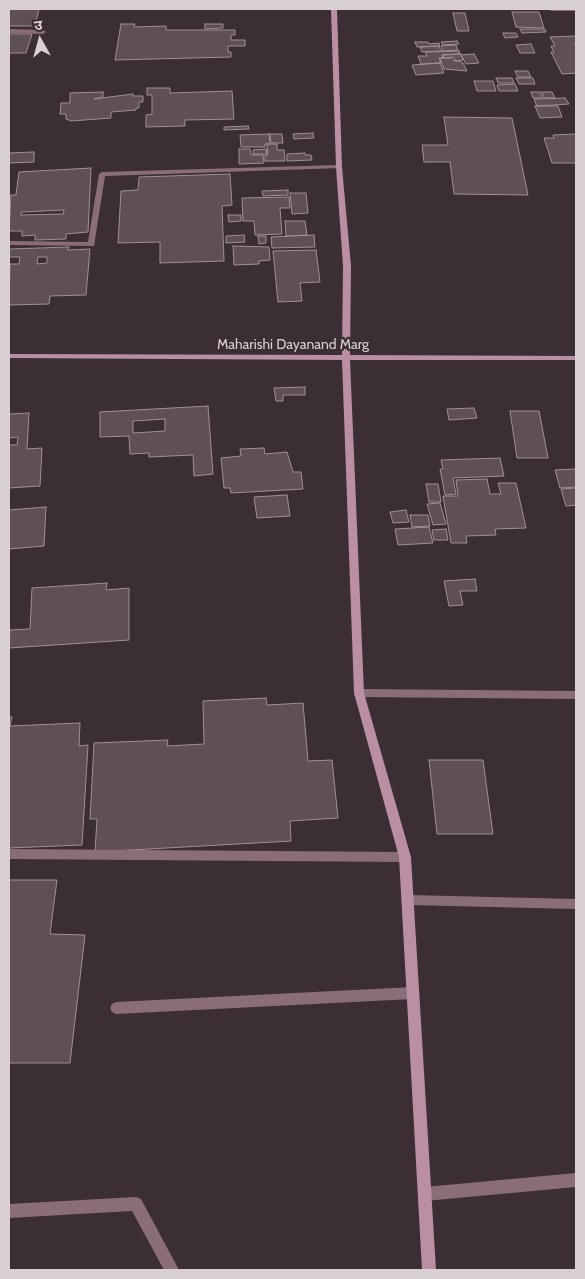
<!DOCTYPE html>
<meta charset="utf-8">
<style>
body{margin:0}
#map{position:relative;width:585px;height:1279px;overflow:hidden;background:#3b2e34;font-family:Cabin,"Noto Sans Devanagari",sans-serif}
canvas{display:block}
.frame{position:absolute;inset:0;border:10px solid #d8d0d3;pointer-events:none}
.north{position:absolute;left:15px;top:15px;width:50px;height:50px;-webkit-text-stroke:4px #3b2e34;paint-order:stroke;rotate:353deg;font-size:14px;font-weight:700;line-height:20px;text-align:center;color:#d8d0d3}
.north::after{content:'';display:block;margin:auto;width:18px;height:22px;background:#d8d0d3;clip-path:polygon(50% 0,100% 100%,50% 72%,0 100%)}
</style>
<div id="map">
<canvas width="585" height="1279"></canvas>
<div class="frame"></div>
<div class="north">उ</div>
</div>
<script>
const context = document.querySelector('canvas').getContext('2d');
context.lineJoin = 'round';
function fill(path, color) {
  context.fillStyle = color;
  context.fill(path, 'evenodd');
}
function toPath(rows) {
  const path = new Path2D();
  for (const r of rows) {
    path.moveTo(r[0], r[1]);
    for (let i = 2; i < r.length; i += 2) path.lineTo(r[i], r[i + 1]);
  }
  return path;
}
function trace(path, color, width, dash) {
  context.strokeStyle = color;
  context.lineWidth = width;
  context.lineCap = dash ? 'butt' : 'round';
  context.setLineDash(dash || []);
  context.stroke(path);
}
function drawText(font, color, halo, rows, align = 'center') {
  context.font = font + ' Cabin,sans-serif';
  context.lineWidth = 4.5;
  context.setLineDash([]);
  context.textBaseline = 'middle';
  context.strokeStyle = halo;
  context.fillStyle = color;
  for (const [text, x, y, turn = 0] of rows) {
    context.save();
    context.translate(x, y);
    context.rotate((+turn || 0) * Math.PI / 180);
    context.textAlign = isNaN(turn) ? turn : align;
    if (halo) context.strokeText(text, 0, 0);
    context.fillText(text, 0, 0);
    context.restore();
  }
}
const building = toPath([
 [9,9,39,9,35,26,9,26,9,9],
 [512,12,539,12,544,28,516,27,512,12],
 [453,13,465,13,469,31,457,31,453,13],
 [121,24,135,24,134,27,166,26,166,30,235,30,235,35,231,35,231,40,245,40,245,46,228,46,228,52,231,52,231,57,115,60,121,24],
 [205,24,223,24,223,28,205,29,205,24],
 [520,29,545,29,546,32,522,33,520,29],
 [503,33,516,33,518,37,505,38,503,33],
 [9,34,32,34,26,53,9,53,9,34],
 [576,36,576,44,574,44,576,45,576,73,562,74,551,52,554,52,551,46,555,46,550,37,576,36],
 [457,41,459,44,443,45,441,42,457,41],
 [415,42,428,42,429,44,439,43,440,46,417,47,415,42],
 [531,44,535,53,520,53,516,45,531,44],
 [456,45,458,50,443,51,441,46,456,45],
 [439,46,441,51,422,52,420,47,439,46],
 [459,51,460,54,442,55,443,58,439,58,441,63,421,64,418,56,427,56,425,52,459,51],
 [461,54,463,60,455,61,454,57,444,58,443,55,461,54],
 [474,54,479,63,466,64,461,55,474,54],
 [440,58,451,58,455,61,459,61,463,63,467,71,444,69,440,58],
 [440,63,444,73,416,75,412,65,440,63],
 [515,71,528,71,531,77,518,77,515,71],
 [496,78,512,78,514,83,498,83,496,78],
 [516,78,533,78,535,84,519,84,516,78],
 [474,81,493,81,496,91,477,91,474,81],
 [515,84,518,91,499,91,497,85,515,84],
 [147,88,170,88,170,93,232,91,234,119,185,120,185,126,146,127,146,115,152,114,152,95,147,95,147,88],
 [103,92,103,97,94,99,133,94,133,96,143,96,143,102,139,102,139,108,136,108,136,110,111,112,111,118,71,121,66,119,66,114,60,114,61,103,70,103,70,93,103,92],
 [531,92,540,92,542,98,533,98,531,92],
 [542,92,552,92,555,98,544,98,542,92],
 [565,98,569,104,537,106,534,99,565,98],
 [535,106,558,106,562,117,540,118,535,106],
 [444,117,512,118,528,195,454,194,450,162,424,162,422,145,448,145,444,117],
 [248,126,249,129,224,130,224,127,248,126],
 [313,133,314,138,294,139,293,134,313,133],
 [269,134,270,144,265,144,265,147,241,147,240,135,269,134],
 [270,134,282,134,283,143,271,143,270,134],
 [576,134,576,163,552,163,544,138,554,138,553,135,576,134],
 [267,144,277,144,277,150,284,150,285,161,265,161,265,155,268,155,267,144],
 [239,149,250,149,251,155,263,155,264,163,239,164,239,149],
 [266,149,267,154,253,154,253,150,266,149],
 [34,152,34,162,9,163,9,153,34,152],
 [305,153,305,155,311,155,312,160,287,161,287,154,305,153],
 [91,168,88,232,66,234,66,239,35,240,35,235,22,236,22,231,9,231,11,195,16,195,19,172,91,168],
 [64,210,63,214,21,215,21,212,64,210],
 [230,174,232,205,222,206,224,261,160,263,160,242,118,243,121,191,138,190,139,177,230,174],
 [288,190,288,195,263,196,262,191,288,190],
 [290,193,306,193,308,213,292,214,290,193],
 [289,197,290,208,280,208,282,234,255,235,254,221,243,221,242,198,289,197],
 [228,215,241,215,241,221,229,222,228,215],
 [285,221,305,221,307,235,286,236,285,221],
 [244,235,245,242,226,243,226,236,244,235],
 [314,235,315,247,272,248,271,237,314,235],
 [258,236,266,236,266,243,259,244,258,236],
 [233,246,269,247,270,260,259,261,259,264,234,265,233,246],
 [69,247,68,250,90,249,86,295,50,296,49,304,9,305,10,264,19,264,20,257,9,257,9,249,69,247],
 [38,257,47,257,47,263,37,264,38,257],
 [316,250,320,282,300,283,302,301,278,302,273,251,316,250],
 [305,387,305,395,283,395,283,401,276,401,274,388,305,387],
 [208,406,213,474,194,476,193,455,149,457,149,453,130,454,129,436,100,437,100,412,208,406],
 [165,419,165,431,133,433,133,421,165,419],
 [474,408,477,418,449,420,447,409,474,408],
 [510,411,539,411,548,458,517,458,510,411],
 [29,413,27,449,42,448,40,486,9,488,9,445,17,445,18,437,9,438,9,414,29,413],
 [264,448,265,454,287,452,293,472,301,472,303,489,231,493,230,488,224,488,221,458,241,456,240,449,264,448],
 [500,458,504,476,453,478,456,494,445,495,440,469,443,469,441,460,500,458],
 [576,469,576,487,560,488,555,470,576,469],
 [487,479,490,494,501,494,498,483,516,483,526,528,495,529,496,535,466,536,467,543,451,543,443,496,458,496,456,480,487,479],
 [426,484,438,484,441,502,429,502,426,484],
 [576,488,576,505,566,506,561,489,576,488],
 [287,495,290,516,257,518,254,497,287,495],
 [440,503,446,524,433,525,427,504,440,503],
 [46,507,44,546,9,549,9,510,46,507],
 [406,510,409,522,393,523,390,512,406,510],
 [410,515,428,515,430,526,412,527,410,515],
 [429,527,433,543,398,545,395,529,429,527],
 [446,529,448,540,434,540,432,530,446,529],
 [475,579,477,591,460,591,463,605,449,606,444,581,475,579],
 [107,583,106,590,129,588,129,640,9,648,10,630,30,629,32,588,107,583],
 [266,698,267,705,303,703,308,761,332,760,338,818,290,821,291,841,95,852,97,819,90,819,94,743,168,740,167,746,204,744,203,701,266,698],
 [9,717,12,717,10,726,80,723,79,746,88,745,82,845,9,848,9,717],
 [429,760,483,760,493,834,437,834,429,760],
 [9,880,57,880,50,934,85,935,70,1063,9,1063,9,880]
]);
fill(building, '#5e5056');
trace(building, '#a09097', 1);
fill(toPath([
 [548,9,576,9,576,11,551,11,548,9],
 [9,29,43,30,46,32,43,34,9,33,9,29],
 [339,165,342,167,341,168,105,176,94,246,9,245,9,241,88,242,99,174,102,172,339,165],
 [359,689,576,691,576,699,359,697,355,696,354,693,355,690,359,689],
 [9,849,405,852,409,853,411,857,409,861,405,862,9,859,9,849],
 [408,895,576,899,576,909,408,905,404,904,402,900,404,896,408,895],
 [413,987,417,989,419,993,417,997,413,999,116,1014,112,1012,110,1008,112,1004,116,1002,413,987],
 [576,1173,576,1187,425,1201,420,1199,418,1194,420,1189,425,1187,576,1173],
 [136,1197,141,1199,179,1270,164,1270,132,1211,9,1218,9,1204,136,1197]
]), '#896e7a');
fill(toPath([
 [331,9,337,9,342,167,351,266,350,355,576,356,576,360,350,360,364,693,411,857,436,1270,422,1270,399,857,354,693,342,360,9,358,9,354,342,355,343,266,336,167,331,9]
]), '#ba8fa3');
drawText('14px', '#d8d0d3', '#3b2e34', [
 ["Maharishi Dayanand Marg",293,345]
]);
</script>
